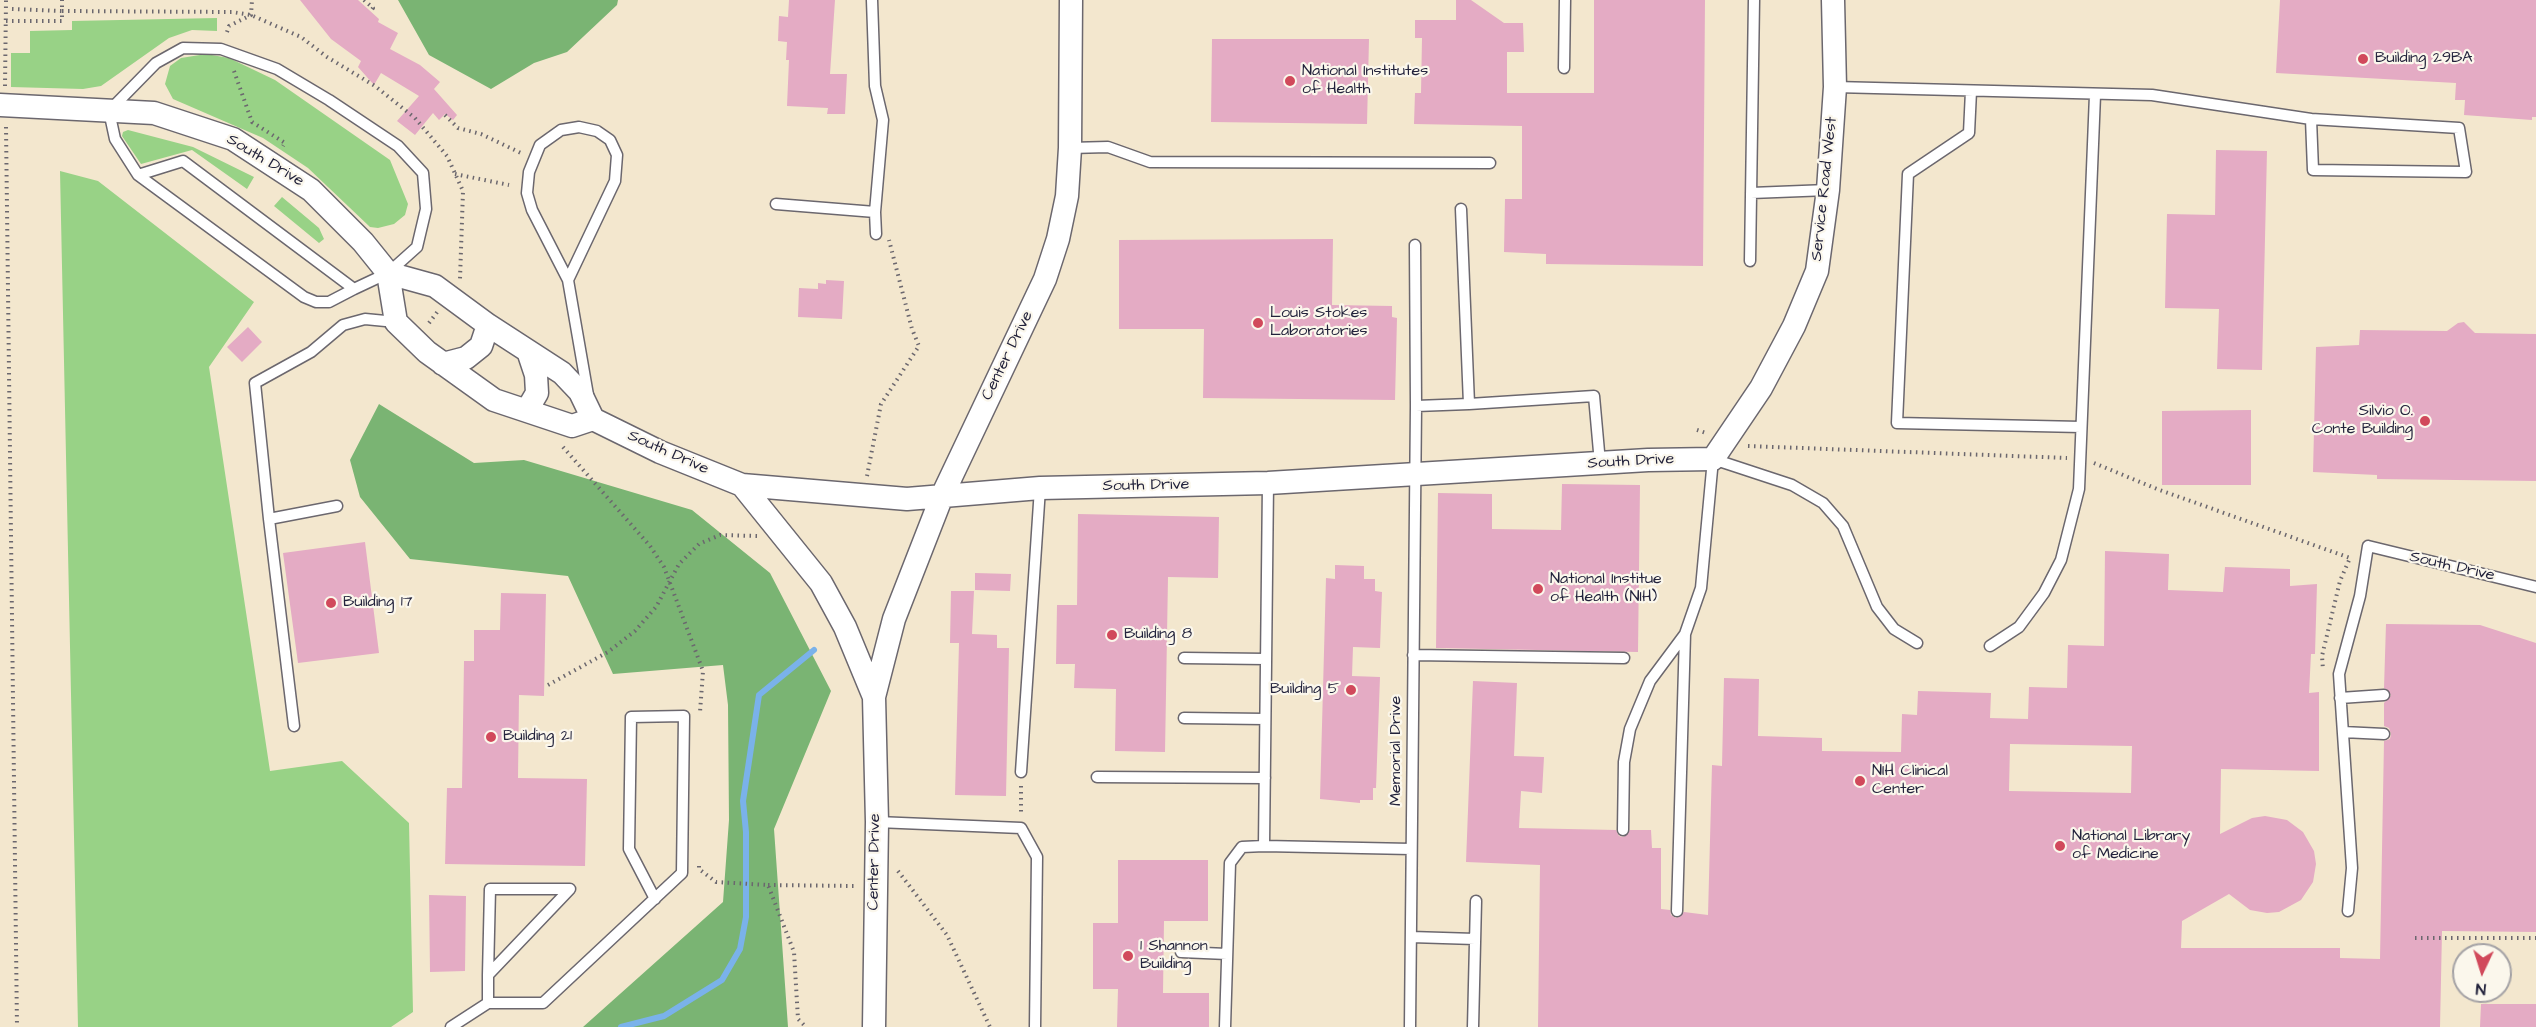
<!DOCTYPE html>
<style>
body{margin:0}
#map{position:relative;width:2536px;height:1027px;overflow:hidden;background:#f3e7ce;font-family:"Architects Daughter",sans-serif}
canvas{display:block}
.north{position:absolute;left:2452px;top:943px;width:60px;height:60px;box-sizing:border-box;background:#fbf7ec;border:2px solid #a4a2a5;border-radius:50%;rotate:184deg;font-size:16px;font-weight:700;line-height:24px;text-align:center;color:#22223b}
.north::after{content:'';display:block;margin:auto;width:21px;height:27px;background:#d1495b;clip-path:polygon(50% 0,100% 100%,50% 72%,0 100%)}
</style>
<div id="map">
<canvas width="2536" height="1027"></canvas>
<div class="north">N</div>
</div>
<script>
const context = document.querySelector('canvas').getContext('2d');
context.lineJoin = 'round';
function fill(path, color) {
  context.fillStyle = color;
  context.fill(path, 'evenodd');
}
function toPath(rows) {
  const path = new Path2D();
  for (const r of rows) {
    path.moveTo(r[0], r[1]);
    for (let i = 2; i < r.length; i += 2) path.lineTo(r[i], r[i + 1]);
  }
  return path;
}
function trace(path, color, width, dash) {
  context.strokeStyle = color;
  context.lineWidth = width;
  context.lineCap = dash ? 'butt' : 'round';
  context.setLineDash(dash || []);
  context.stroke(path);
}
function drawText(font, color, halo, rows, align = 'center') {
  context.font = font + ' "Architects Daughter",sans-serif';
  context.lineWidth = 4.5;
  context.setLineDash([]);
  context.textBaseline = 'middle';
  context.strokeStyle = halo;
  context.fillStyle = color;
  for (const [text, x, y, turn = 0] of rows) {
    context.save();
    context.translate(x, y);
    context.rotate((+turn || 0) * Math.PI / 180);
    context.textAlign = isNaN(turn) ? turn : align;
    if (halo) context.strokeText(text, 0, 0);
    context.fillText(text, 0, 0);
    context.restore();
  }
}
fill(toPath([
 [217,18,217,31,192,30,169,38,101,86,83,89,11,87,11,53,30,53,30,31,72,30,72,21],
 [206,54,229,58,275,80,390,160,408,204,405,215,394,224,378,228,370,227,308,168,263,138,173,99,165,84,170,66,181,58],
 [128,130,193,147,254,177,247,189,192,150,141,164,122,136,123,132],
 [60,171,98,181,254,302,209,367,270,771,342,761,409,823,413,1012,391,1027,78,1027],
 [282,197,319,228,324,239,319,243,274,206]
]), '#98d286');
fill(toPath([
 [398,0,618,0,617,5,567,52,534,63,491,89,429,55],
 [379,404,474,463,524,460,692,510,770,573,831,691,774,829,788,1027,583,1027,723,902,729,820,728,705,723,665,613,674,568,576,410,559,360,497,350,460]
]), '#7ab473');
trace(toPath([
 [621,1027,664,1016,722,980,740,949,746,917,746,832,743,801,759,695,814,650]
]), '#7ab2ea', 6);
fill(toPath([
 [300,0,358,0,379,19,378,22,398,33,390,49,420,65,440,82,434,89,457,115,453,120,445,114,439,120,433,113,415,135,397,121,419,96,381,73,374,85,358,67,361,61,331,39],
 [789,0,835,0,830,74,847,74,845,114,827,114,828,108,787,106,789,60,786,60,787,42,778,41,779,16,788,17],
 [1456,0,1471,0,1504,23,1523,23,1524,52,1507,52,1507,93,1594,93,1594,0,1705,0,1703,266,1546,264,1546,254,1504,252,1505,199,1522,199,1522,126,1414,124,1415,93,1421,93,1422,38,1415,38,1415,20,1456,20],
 [2280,0,2536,0,2536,117,2532,117,2532,120,2464,115,2465,100,2455,100,2456,83,2276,73],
 [1212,39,1369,39,1367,124,1211,122],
 [2216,150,2267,151,2262,370,2217,369,2219,309,2165,308,2167,214,2215,215],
 [1333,239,1332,305,1392,306,1392,317,1397,318,1395,400,1203,398,1204,329,1119,329,1119,240],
 [826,280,844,281,842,319,798,317,799,288,818,289,818,283,826,284],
 [2464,322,2475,333,2536,334,2536,481,2377,479,2377,475,2313,472,2316,347,2359,345,2360,330,2447,331,2458,323],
 [248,327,262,342,242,362,227,347],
 [2251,410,2251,485,2162,485,2162,411],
 [1562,484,1640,485,1638,652,1436,648,1438,493,1492,494,1492,529,1561,530],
 [1078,514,1219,517,1218,578,1168,577,1165,752,1115,751,1116,689,1074,688,1075,664,1056,664,1057,605,1077,605],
 [365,542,379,653,298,663,283,553],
 [2105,551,2169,554,2168,590,2223,592,2225,567,2290,569,2290,586,2317,584,2315,654,2311,654,2309,693,2319,692,2319,771,2221,769,2220,834,2252,818,2265,816,2287,820,2303,832,2314,851,2316,864,2313,882,2301,900,2279,912,2267,913,2250,910,2229,894,2182,921,2181,948,2340,948,2340,958,2380,959,2384,741,2390,739,2391,734,2389,728,2384,726,2384,703,2391,695,2384,688,2386,624,2480,625,2536,643,2536,932,2442,931,2440,1027,1538,1027,1540,865,1466,862,1473,681,1517,683,1514,756,1544,757,1542,793,1521,791,1519,828,1616,830,1619,836,1623,837,1630,830,1651,830,1652,848,1661,848,1661,909,1670,910,1671,915,1676,918,1684,912,1708,915,1712,765,1722,766,1724,678,1759,679,1758,736,1822,738,1822,751,1901,752,1902,714,1917,715,1918,691,1991,693,1990,718,2028,719,2029,687,2067,688,2068,645,2104,646],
 [2010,744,2132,746,2131,793,2009,791],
 [1335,565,1364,566,1364,579,1375,579,1375,591,1382,592,1380,648,1353,647,1352,676,1380,677,1376,788,1373,788,1373,800,1360,800,1360,803,1320,799,1326,578,1335,579],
 [975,573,1011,574,1010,591,975,590],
 [951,591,974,591,972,634,997,635,997,648,1009,648,1006,796,955,795,959,643,950,643],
 [501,593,546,594,544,696,519,695,518,778,587,779,585,866,445,864,447,788,462,788,464,661,474,661,474,630,500,630],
 [1118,860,1208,860,1208,921,1164,921,1163,993,1209,993,1209,1027,1117,1027,1118,989,1093,989,1093,923,1118,923],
 [429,895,466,896,465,971,430,972],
 [2481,1004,2536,1004,2536,1027,2480,1027]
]), '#e4abc4');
const lane = toPath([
 [872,0,875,86,883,120,875,212,876,234],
 [1564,68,1565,0],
 [1835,87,2152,95,2311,119,2313,170,2466,172,2459,128,2311,119],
 [1971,91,1969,133,1908,174,1897,423,2081,427],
 [1070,148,1108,147,1150,162,1490,163],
 [138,175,183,161,354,289,388,273,417,247,426,209,423,173,398,146,329,100,277,69,221,49,183,48,156,63,109,111,115,139,138,175,304,297,316,302,329,302,354,289],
 [1751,193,1828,190],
 [776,204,875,212],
 [1461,209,1469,404,1594,396,1600,463],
 [1750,261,1754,0],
 [568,280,615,181,617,155,610,140,597,131,579,127,561,130,540,145,529,172,527,193,532,210,568,280,588,395],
 [1416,406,1469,404],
 [1268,483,1264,846,1411,849],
 [337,506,269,519,255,383,311,352,343,325,365,319,396,322],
 [269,519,294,726],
 [1990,646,2019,627,2044,593,2061,560,2079,489,2095,95],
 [1413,655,1624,658],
 [1184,658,1266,659],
 [2340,698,2384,695],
 [1184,718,1265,719],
 [2343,732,2384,734],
 [1021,772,1040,488],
 [1097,777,1265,778],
 [877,822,1021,828,1037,857,1035,1027],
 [1623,830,1624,762,1630,729,1650,681,1685,634,1701,588,1713,459,1792,485,1823,503,1843,526,1877,607,1894,629,1917,643],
 [1677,911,1685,634],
 [2348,911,2352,868,2339,674,2360,596,2368,546,2536,587],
 [1411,937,1475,939],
 [1181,952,1227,954],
 [488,1003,488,975,490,889,570,889,488,975],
 [451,1027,488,1003,543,1003,682,873,684,716,631,717,629,849,655,899],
 [1225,1027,1230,863,1242,847,1264,846],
 [1410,1027,1416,406,1415,245],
 [1473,1027,1476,901]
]);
const street = toPath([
 [0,105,154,113,233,139,311,190,363,242,388,273,396,322,427,352,494,400,572,426,593,419],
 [388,273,435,286,488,325,562,373,580,392,593,419,660,452,742,485,907,499,1040,488,1268,483,1648,460,1713,459,1761,388,1794,326,1817,271,1828,190,1835,87,1833,0],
 [443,364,466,358,481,346,488,325],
 [527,410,537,393,536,375,528,351],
 [742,485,821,583,845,627,874,697],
 [874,1027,877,822,874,697,894,619,942,496,1045,279,1058,239,1067,196,1070,148,1071,0]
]);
trace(lane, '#6b676e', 13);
trace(street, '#6b676e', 25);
trace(toPath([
 [364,0,373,8,370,12],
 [12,9,62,11,62,0],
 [6,21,62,21,62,11,232,12,251,15,301,37,327,57,375,86,415,118,447,156,463,191,460,279],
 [227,32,229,26,251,15,252,0],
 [234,71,252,122,285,143,283,146],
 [5,86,6,0],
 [445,115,458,128,481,134,521,153],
 [6,127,17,1027],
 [455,174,509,185],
 [429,323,438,311],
 [1697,430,1706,433],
 [1748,446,2067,458],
 [563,447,650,546,664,567,703,671,700,712],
 [2094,463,2157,489,2350,558,2340,581,2322,656,2323,670],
 [867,476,881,404,919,346,912,329,889,240],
 [548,685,608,652,635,631,656,607,679,564,699,544,720,535,757,536],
 [1021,786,1021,815],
 [699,866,699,869,716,882,768,885,794,952,798,1019,806,1027],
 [898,871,947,935,990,1027],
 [768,885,855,886],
 [2415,938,2536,938]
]), '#6b676e', 4, [1.5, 4.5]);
trace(lane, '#fff', 10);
trace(street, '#fff', 22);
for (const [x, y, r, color] of [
 [2363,59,6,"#d1495b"],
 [1290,81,6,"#d1495b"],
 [1258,323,6,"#d1495b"],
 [2425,421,6,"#d1495b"],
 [1538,589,6,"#d1495b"],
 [331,603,6,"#d1495b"],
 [1112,635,6,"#d1495b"],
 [1351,690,6,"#d1495b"],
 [491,737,6,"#d1495b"],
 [1860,781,6,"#d1495b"],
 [2060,846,6,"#d1495b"],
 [1128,956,6,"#d1495b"]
]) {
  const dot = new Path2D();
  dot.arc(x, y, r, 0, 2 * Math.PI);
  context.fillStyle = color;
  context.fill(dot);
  trace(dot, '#fbf7ec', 2);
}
drawText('16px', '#22223b', '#fbf7ec', [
 ["Building 29BA",2375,59],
 ["National Institutes",1302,72],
 ["of Health",1302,90],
 ["Louis Stokes",1270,314],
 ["Laboratories",1270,332],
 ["Silvio O.",2413,412,"right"],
 ["Conte Building",2413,430,"right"],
 ["National Institue",1550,580],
 ["of Health (NIH)",1550,598],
 ["Building 17",343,603],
 ["Building 8",1124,635],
 ["Building 5",1339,690,"right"],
 ["Building 21",503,737],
 ["NIH Clinical",1872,772],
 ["Center",1872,790],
 ["National Library",2072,837],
 ["of Medicine",2072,855],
 ["1 Shannon",1140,947],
 ["Building",1140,965]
], 'left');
drawText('16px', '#22223b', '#fbf7ec', [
 ["South Drive",265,161,31],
 ["Service Road West",1825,189,-84],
 ["Center Drive",1008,356,-64],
 ["South Drive",668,453,24],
 ["South Drive",1631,462,-3],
 ["South Drive",1146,486,-1],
 ["South Drive",2452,567,13],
 ["Memorial Drive",1397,751,-90],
 ["Center Drive",875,862,-89]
]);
</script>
